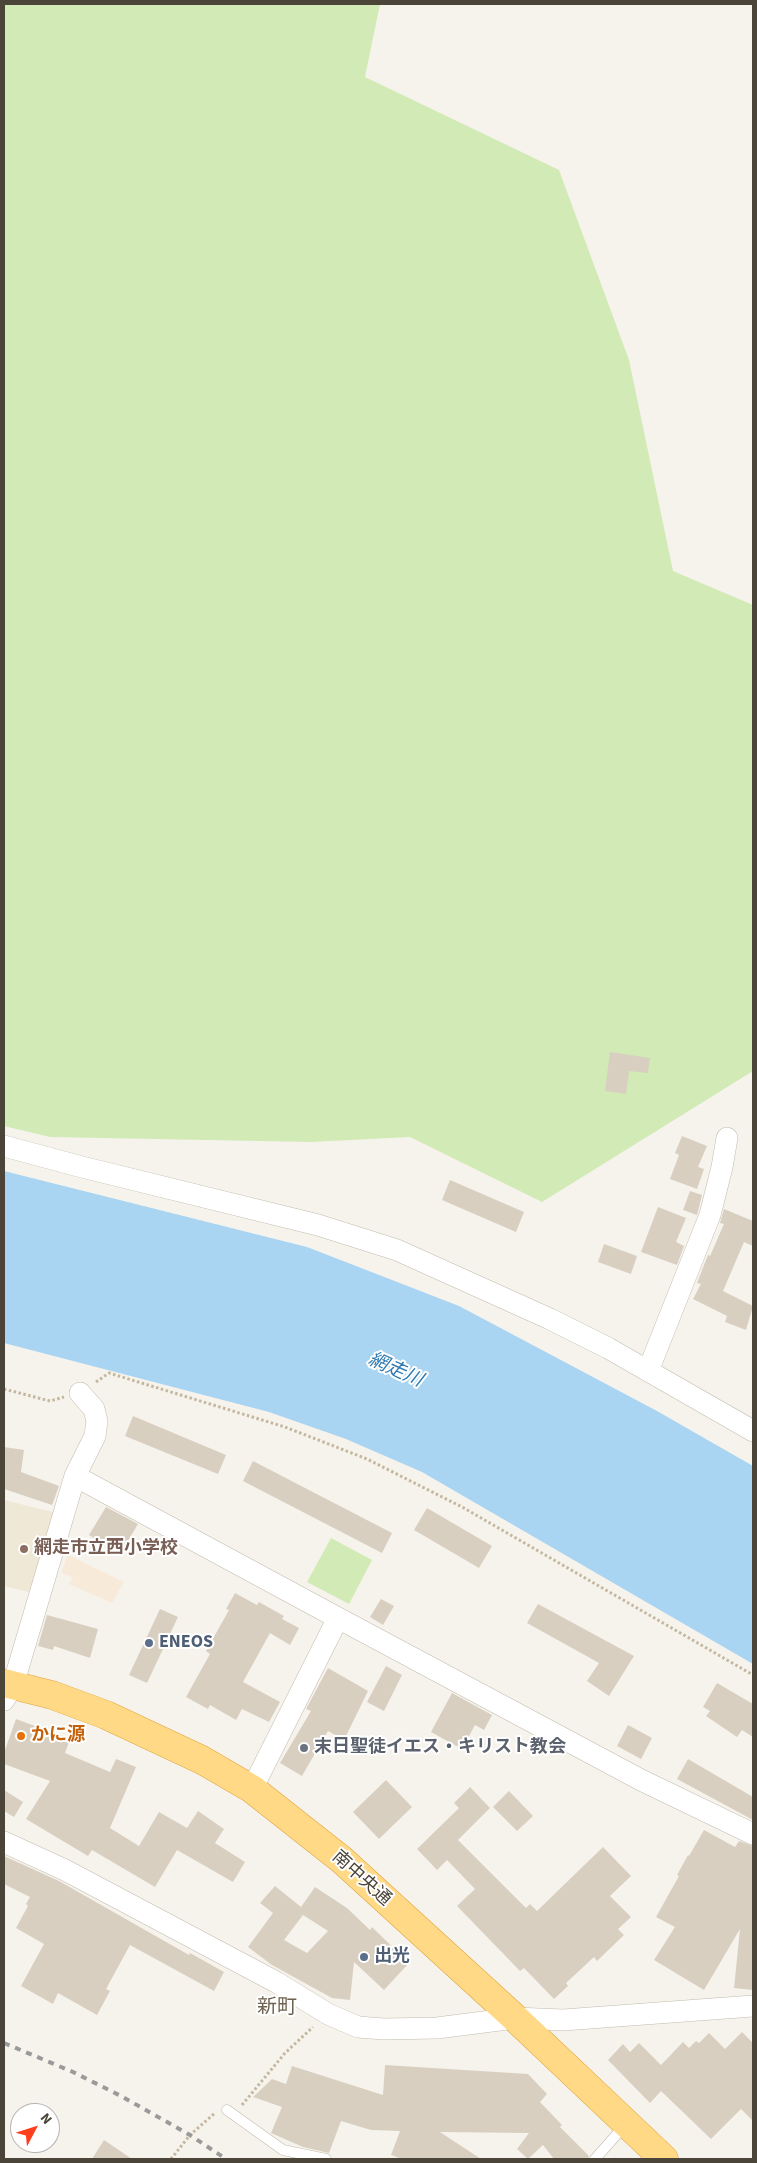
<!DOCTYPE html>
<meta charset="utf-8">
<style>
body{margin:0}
#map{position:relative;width:757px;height:2163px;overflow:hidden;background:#f6f3ec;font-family:"Source Sans 3",sans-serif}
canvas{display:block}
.frame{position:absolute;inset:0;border:5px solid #4b4439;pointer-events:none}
.north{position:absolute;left:10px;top:2103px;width:50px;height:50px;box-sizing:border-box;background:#fff;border:1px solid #b7b4b0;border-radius:50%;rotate:50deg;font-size:14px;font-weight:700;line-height:20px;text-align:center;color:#4b4439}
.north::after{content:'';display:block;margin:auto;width:18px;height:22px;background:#fc3f1d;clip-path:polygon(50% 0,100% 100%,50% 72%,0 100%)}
</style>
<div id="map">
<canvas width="757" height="2163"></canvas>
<div class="frame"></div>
<div class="north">N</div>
</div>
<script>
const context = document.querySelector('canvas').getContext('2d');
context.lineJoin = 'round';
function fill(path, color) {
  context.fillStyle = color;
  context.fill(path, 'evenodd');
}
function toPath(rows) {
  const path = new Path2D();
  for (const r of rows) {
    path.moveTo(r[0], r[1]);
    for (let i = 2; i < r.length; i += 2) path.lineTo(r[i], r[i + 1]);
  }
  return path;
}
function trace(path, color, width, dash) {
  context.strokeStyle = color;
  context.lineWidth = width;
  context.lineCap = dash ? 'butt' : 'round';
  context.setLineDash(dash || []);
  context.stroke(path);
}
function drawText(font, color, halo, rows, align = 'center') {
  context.font = font + ' "Source Sans 3","Noto Sans JP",sans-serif';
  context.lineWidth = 4;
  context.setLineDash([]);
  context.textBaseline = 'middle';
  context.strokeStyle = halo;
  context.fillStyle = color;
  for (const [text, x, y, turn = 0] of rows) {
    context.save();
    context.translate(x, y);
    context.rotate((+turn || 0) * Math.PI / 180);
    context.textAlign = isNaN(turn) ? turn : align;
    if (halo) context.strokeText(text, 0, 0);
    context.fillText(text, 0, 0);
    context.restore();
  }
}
fill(toPath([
 [68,1555,124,1582,112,1603,69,1584,73,1578,61,1572]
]), '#f7ead8');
fill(toPath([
 [4,1500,57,1513,29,1592,4,1586]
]), '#efe8d6');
fill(toPath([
 [4,4,380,4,365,77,559,170,629,360,673,571,753,605,753,1071,542,1202,410,1137,311,1142,50,1137,4,1126],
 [331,1538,372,1560,349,1604,307,1582]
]), '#d2eab5');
fill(toPath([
 [4,1171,307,1247,459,1306,657,1411,753,1466,753,1664,422,1472,346,1439,269,1412,4,1343]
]), '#a9d4f2');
fill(toPath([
 [610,1052,650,1058,648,1073,629,1071,626,1094,605,1091],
 [682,1136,707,1146,698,1167,704,1169,697,1189,670,1179,679,1155,675,1153],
 [450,1180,524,1212,516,1232,442,1200],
 [690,1191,702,1195,697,1215,683,1210],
 [658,1207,686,1218,676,1242,684,1246,677,1265,641,1252],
 [724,1209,753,1221,753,1246,744,1242,723,1291,753,1306,746,1330,725,1322,727,1316,693,1299,701,1284,697,1283,708,1255,710,1256,724,1224,720,1223],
 [604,1244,637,1256,631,1274,598,1262],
 [133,1416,226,1455,218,1474,125,1436],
 [4,1447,24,1450,21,1472,59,1486,52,1505,4,1489],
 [253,1461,392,1533,382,1553,243,1481],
 [106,1507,138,1524,120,1554,89,1535],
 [427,1508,492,1546,479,1568,414,1530],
 [235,1593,257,1605,259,1602,284,1616,282,1619,299,1628,290,1645,270,1633,243,1682,280,1702,269,1722,242,1709,236,1720,210,1705,208,1709,186,1697,210,1654,206,1651,229,1610,226,1609],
 [381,1599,394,1606,383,1625,370,1617],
 [538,1604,634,1656,609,1696,587,1681,599,1663,527,1623],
 [160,1609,178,1617,147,1683,129,1675],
 [47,1615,98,1629,90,1658,54,1646,53,1650,38,1646],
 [386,1666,402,1675,384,1711,367,1702],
 [328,1668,368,1691,344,1740,328,1731,302,1776,280,1763,311,1711,306,1709],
 [717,1683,753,1704,753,1737,742,1730,737,1737,706,1716,710,1711,703,1707],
 [452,1693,492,1715,484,1730,475,1725,462,1749,431,1732],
 [16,1719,70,1739,65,1753,110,1772,116,1759,136,1767,110,1828,139,1846,159,1812,187,1828,198,1811,224,1829,215,1843,245,1862,233,1882,177,1850,155,1887,92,1850,88,1856,26,1819,50,1781,4,1764,4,1753],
 [628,1725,652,1738,641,1759,617,1746],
 [688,1759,753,1797,753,1820,677,1779],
 [386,1780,412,1807,379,1839,353,1812],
 [470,1787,490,1808,458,1840,526,1908,530,1904,537,1911,603,1847,631,1876,610,1896,631,1917,618,1929,624,1935,597,1961,594,1957,566,1983,568,1986,554,1999,524,1968,520,1971,457,1906,475,1889,447,1860,437,1870,417,1849,459,1808,454,1803],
 [4,1790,23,1802,14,1817,4,1811],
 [509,1791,533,1816,517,1831,493,1807],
 [704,1830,735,1847,739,1841,753,1846,753,1990,734,1988,740,1929,704,1990,654,1960,675,1927,656,1917,679,1876,677,1875,688,1855,689,1856],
 [4,1856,59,1881,189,1955,190,1953,224,1972,214,1991,130,1945,106,1989,110,1991,97,2015,58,1993,53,2004,21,1986,44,1944,16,1928,28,1906,26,1904,30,1897,4,1884],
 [275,1886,301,1907,315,1887,347,1908,370,1930,372,1927,409,1963,384,1990,354,1962,350,2000,332,1998,272,1965,248,1947,273,1913,260,1903],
 [303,1915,328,1931,307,1953,284,1940],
 [742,2032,753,2043,753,2121,741,2109,711,2139,661,2091,650,2103,608,2060,623,2044,630,2052,639,2043,661,2065,683,2042,689,2048,696,2041,699,2043,709,2033,725,2049],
 [385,2065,528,2074,547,2094,540,2102,562,2125,560,2127,589,2156,588,2159,554,2159,543,2145,528,2159,517,2149,529,2133,440,2132,481,2159,402,2159,391,2155,400,2131,371,2130,341,2121,329,2153,303,2147,271,2133,282,2107,253,2097,272,2079,286,2084,292,2066,383,2095],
 [104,2140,132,2159,92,2159]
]), '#d8cfc1');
const service = toPath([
 [227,2110,283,2150,326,2159],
 [595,2159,626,2124]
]);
const minor = toPath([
 [4,1146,82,1167,318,1225,397,1250,550,1319,608,1348,753,1431],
 [648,1371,710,1215,722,1167,727,1138],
 [75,1476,338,1618],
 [4,1700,13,1685,75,1476,95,1436,97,1421,94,1409,80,1393],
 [252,1789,338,1618,641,1780,753,1834],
 [4,1842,65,1870,276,1982,328,2014,358,2027,384,2029,437,2028,515,2018,563,2020,753,2006]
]);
const trunk = toPath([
 [4,1683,52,1695,106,1715,202,1760,252,1789,342,1860,515,2018,664,2159]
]);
trace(service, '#c2bbae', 11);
trace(minor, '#c2bbae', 22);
trace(trunk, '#e0a43c', 29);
trace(toPath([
 [96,1382,109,1373,285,1427,367,1459,462,1507,753,1675],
 [4,1389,50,1401,64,1397],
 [242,2105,285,2053,313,2027],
 [171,2159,190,2135,215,2113]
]), '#c4b79f', 3, [2.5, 2.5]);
trace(service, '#fff', 10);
trace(minor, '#fff', 21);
trace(trunk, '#ffd985', 28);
trace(toPath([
 [4,2043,73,2072,121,2096,190,2135,226,2159]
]), '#9a9a9a', 4, [6, 6]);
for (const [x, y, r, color] of [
 [24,1549,5,"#8d6e63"],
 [149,1643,5,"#5c6f8a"],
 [21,1736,5,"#e8710a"],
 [304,1748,5,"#6b7280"],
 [364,1957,5,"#5c6f8a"]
]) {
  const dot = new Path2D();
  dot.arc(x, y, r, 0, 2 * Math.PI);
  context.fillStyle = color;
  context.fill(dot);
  trace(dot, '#fff', 2);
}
drawText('bold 18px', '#785e54', '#fff', [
 ["網走市立西小学校",34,1549]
], 'left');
drawText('bold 18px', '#4e5e75', '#fff', [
 ["ENEOS",159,1643],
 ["出光",374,1957]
], 'left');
drawText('bold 18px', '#c56008', '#fff', [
 ["かに源",31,1736]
], 'left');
drawText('bold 18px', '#5b616d', '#fff', [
 ["末日聖徒イエス・キリスト教会",314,1748]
], 'left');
drawText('18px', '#4b4439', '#fff', [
 ["南中央通",361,1879,42]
]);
drawText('italic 19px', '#2e7ab2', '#fff', [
 ["網走川",395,1371,24]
]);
drawText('20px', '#6e6250', '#fff', [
 ["新町",277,2009]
]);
</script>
